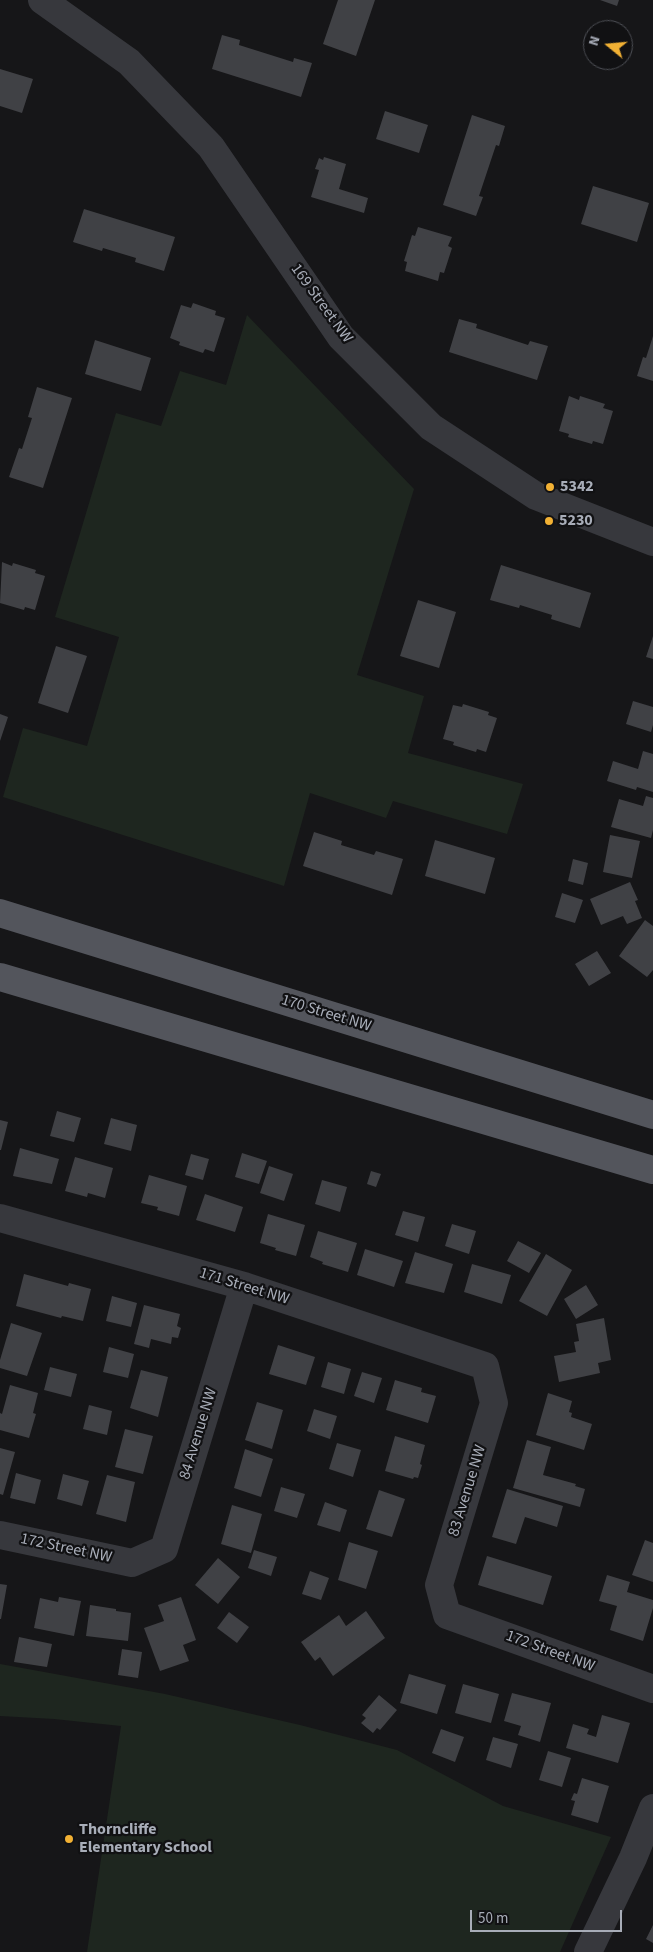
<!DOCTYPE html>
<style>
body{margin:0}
#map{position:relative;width:653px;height:1952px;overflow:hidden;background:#161618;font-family:"Source Sans 3",sans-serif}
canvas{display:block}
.north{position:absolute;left:583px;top:20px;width:50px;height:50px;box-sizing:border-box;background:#111113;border:1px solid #4d4f55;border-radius:50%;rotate:287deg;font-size:14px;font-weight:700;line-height:20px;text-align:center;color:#a8adb8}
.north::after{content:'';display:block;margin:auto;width:18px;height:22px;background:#f2b134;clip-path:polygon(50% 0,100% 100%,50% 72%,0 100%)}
.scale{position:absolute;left:470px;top:1910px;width:152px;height:22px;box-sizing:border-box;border:2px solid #a8adb8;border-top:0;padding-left:6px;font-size:15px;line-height:18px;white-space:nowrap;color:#a8adb8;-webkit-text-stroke:4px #111113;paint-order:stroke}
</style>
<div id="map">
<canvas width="653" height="1952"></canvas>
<div class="north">N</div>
<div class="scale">50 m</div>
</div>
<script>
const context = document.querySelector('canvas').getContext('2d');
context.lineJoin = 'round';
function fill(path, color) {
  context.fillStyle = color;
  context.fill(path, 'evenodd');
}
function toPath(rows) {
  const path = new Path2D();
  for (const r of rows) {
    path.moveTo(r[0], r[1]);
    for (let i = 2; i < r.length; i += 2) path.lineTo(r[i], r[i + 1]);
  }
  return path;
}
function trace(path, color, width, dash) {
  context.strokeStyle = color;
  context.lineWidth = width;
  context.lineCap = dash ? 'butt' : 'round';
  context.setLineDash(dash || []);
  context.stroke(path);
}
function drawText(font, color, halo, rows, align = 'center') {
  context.font = font + ' "Source Sans 3",sans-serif';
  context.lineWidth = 4.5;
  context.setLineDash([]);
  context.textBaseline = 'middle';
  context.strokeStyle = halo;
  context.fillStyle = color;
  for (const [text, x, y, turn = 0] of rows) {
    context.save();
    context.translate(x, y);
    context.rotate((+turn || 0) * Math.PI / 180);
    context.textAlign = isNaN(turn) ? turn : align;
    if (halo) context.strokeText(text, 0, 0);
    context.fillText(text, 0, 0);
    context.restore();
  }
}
fill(toPath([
 [247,315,414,489,357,675,424,696,408,753,523,784,507,834,393,801,386,818,310,793,284,886,3,797,23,728,87,746,119,637,55,617,116,413,161,426,180,371,226,385],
 [0,1664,165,1694,300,1725,397,1750,503,1806,611,1837,560,1952,87,1952,121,1726,54,1719,0,1716]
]), '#1e261f');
fill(toPath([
 [338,0,375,0,356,56,323,44],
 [600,0,619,0,617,6],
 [222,35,240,40,239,45,293,62,294,58,312,63,301,97,212,69],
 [0,69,33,79,22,113,0,106],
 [385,111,428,125,419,153,376,139],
 [472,115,505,126,499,146,496,145,479,196,483,197,476,216,443,205],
 [324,157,346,164,339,189,368,198,364,213,311,197,319,170,315,169,319,158,323,160],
 [593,186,649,203,637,242,581,224],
 [84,209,175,237,164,271,135,262,136,258,103,248,102,251,73,242],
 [418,227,452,237,448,246,452,248,444,273,440,272,438,281,405,271,407,262,404,261,412,235,415,236],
 [193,303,216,311,215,315,225,318,214,352,205,349,203,353,179,345,180,342,170,338,181,305,191,308],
 [459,319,477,324,476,328,528,345,530,341,548,346,537,380,449,352],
 [653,336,653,381,637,376,643,357,646,358],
 [95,340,151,358,141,391,85,374],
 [37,387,72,398,43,488,9,477,19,448,22,449,32,418,28,417],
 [569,396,579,400,580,396,605,404,603,408,613,411,603,444,593,441,592,444,568,437,569,434,559,431],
 [2,562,12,566,13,563,36,570,35,573,45,576,35,610,25,607,24,610,0,603],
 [501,565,591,593,580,628,551,619,552,615,520,605,519,608,490,600],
 [418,600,456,612,439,668,400,656],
 [653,636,653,659,646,657],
 [56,646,87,656,68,713,38,703],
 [633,701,653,707,653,725,651,732,626,724],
 [463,704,489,712,488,715,497,718,486,752,477,749,476,752,453,745,454,742,443,739,453,705,462,707],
 [0,714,8,717,0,741],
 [643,751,653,754,653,792,637,787,636,790,607,781,613,761,638,769],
 [646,796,653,798,653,830,651,838,611,827,619,799,643,806],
 [314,832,342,841,341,845,374,855,376,851,403,859,392,895,303,866],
 [610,835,640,841,632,878,603,872],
 [435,840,495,858,485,894,425,876],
 [573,859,588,863,583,885,568,881],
 [630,882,638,900,635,901,642,918,627,924,623,916,601,925,590,899],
 [562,893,583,900,575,923,555,917],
 [645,920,653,926,653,970,647,977,619,956],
 [597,951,611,973,589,986,575,964],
 [57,1111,81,1118,74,1142,50,1136],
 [111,1118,137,1125,131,1151,104,1144],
 [0,1120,8,1122,1,1150,0,1150],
 [20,1148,59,1159,52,1184,13,1176],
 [242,1153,267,1161,259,1184,235,1177],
 [191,1154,209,1159,203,1180,185,1175],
 [75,1157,113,1168,105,1198,88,1193,87,1197,65,1191],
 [269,1166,293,1174,284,1201,260,1193],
 [371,1171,381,1174,376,1187,367,1184],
 [149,1175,187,1186,179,1216,157,1210,158,1207,141,1203],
 [322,1180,347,1187,340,1212,315,1204],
 [205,1194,243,1207,235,1232,196,1220],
 [403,1211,425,1217,418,1242,395,1235],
 [268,1214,305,1225,296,1256,275,1250,276,1248,260,1243],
 [452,1224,476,1231,469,1254,445,1246],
 [318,1231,357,1243,348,1272,322,1264,323,1262,310,1257],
 [518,1241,541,1253,529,1273,507,1261],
 [365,1249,403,1261,394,1287,357,1275],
 [415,1252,453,1264,444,1293,405,1283],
 [546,1254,572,1270,547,1316,519,1301],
 [472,1264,511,1275,502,1304,464,1292],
 [24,1274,68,1286,69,1283,91,1289,83,1321,62,1316,61,1318,16,1306],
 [586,1285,598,1305,576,1319,564,1299],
 [112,1296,137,1303,131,1327,106,1321],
 [144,1305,180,1314,177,1326,181,1328,178,1338,172,1337,171,1344,151,1339,149,1348,134,1344],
 [604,1318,611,1360,598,1363,600,1373,559,1382,554,1356,576,1352,574,1342,579,1341,576,1324],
 [11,1323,42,1333,27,1376,0,1368,0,1360],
 [278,1345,315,1357,306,1385,269,1374],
 [109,1347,134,1354,128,1378,103,1372],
 [328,1362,351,1369,344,1394,321,1387],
 [50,1367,77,1374,71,1397,44,1390],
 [141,1370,168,1377,158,1417,130,1408],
 [362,1372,382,1378,374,1403,354,1396],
 [395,1380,422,1388,421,1392,436,1396,428,1423,386,1410],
 [10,1385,38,1393,33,1413,36,1414,29,1438,0,1430,0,1413,2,1414],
 [548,1393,572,1401,569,1412,572,1413,571,1417,592,1424,584,1450,536,1435],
 [257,1402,283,1410,272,1449,245,1440],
 [89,1405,112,1411,107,1435,83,1429],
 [314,1409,337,1416,330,1439,307,1431],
 [125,1429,153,1436,143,1474,115,1467],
 [395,1436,425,1445,420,1464,422,1465,418,1478,414,1477,413,1479,385,1471],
 [527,1440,551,1447,543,1475,576,1484,575,1486,585,1489,580,1507,513,1488],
 [337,1443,361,1450,353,1477,329,1469],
 [0,1448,15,1452,3,1495,0,1494],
 [245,1449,273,1459,261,1497,234,1488],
 [16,1473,41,1480,35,1504,10,1498],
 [63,1474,89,1481,82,1506,57,1499],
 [107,1475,135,1482,126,1522,96,1514],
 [281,1487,305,1494,297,1518,274,1511],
 [507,1489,563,1506,557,1527,525,1517,516,1544,492,1537],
 [379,1490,405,1499,392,1537,366,1529],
 [325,1502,347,1510,340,1532,317,1525],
 [232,1505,262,1514,251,1553,221,1544],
 [645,1540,653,1543,653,1582,632,1575],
 [349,1542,378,1551,366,1589,338,1580],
 [254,1550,277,1557,271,1576,248,1568],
 [487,1556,552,1576,543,1605,478,1585],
 [218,1558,240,1577,218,1604,195,1585],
 [310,1571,329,1578,321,1600,302,1594],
 [607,1575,630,1582,627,1592,653,1600,653,1608,643,1641,610,1630,617,1606,599,1601],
 [0,1584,7,1585,1,1619,0,1619],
 [59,1597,81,1601,74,1636,34,1628,40,1598,58,1602],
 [181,1597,196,1640,183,1645,189,1661,160,1671,144,1628,164,1621,158,1605],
 [90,1605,116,1609,116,1611,131,1613,128,1641,86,1636],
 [366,1611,385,1638,333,1676,320,1657,315,1661,301,1642,339,1615,346,1626],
 [229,1612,249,1627,237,1643,217,1628],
 [19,1637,52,1644,47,1667,14,1662],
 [122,1649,142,1652,138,1678,118,1675],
 [409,1674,446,1685,437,1714,400,1703],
 [463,1684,499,1694,491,1723,455,1713],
 [512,1693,551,1703,540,1742,518,1735,521,1726,504,1721],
 [379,1695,397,1710,380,1730,377,1728,373,1733,361,1723,366,1718,362,1715],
 [602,1715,630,1723,618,1763,566,1748,573,1724,589,1729,587,1734,596,1737],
 [441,1729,464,1737,455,1762,432,1753],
 [493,1737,518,1744,511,1768,486,1760],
 [548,1751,571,1758,562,1787,539,1780],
 [582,1778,609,1786,598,1823,571,1815,575,1801,571,1800,574,1793,577,1794],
 [653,1925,653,1943,646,1939]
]), '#404145');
trace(toPath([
 [42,0,129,62,211,147,341,337,431,427,536,496,653,542],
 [0,1218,244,1286,485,1366,494,1403,439,1585,447,1615,653,1689],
 [0,1535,132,1563,164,1549,244,1286],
 [588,1952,633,1858,653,1808]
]), '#37383d', 28);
trace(toPath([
 [0,913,653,1115],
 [0,977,653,1170]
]), '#53555c', 28);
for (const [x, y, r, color] of [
 [550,487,5,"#f2b134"],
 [549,521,5,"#f2b134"],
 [69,1839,5,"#f2b134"]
]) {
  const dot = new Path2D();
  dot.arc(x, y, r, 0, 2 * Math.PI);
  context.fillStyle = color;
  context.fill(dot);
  trace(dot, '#111113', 2);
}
drawText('16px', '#a8adb8', '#111113', [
 ["169 Street NW",321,304,54],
 ["170 Street NW",326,1014,17],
 ["171 Street NW",244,1287,17],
 ["84 Avenue NW",199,1434,-73],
 ["83 Avenue NW",468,1491,-73],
 ["172 Street NW",66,1549,12],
 ["172 Street NW",550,1652,20]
]);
drawText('bold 16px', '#a8adb8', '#111113', [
 ["5342",560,487],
 ["5230",559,521],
 ["Thorncliffe",79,1830],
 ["Elementary School",79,1848]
], 'left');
</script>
